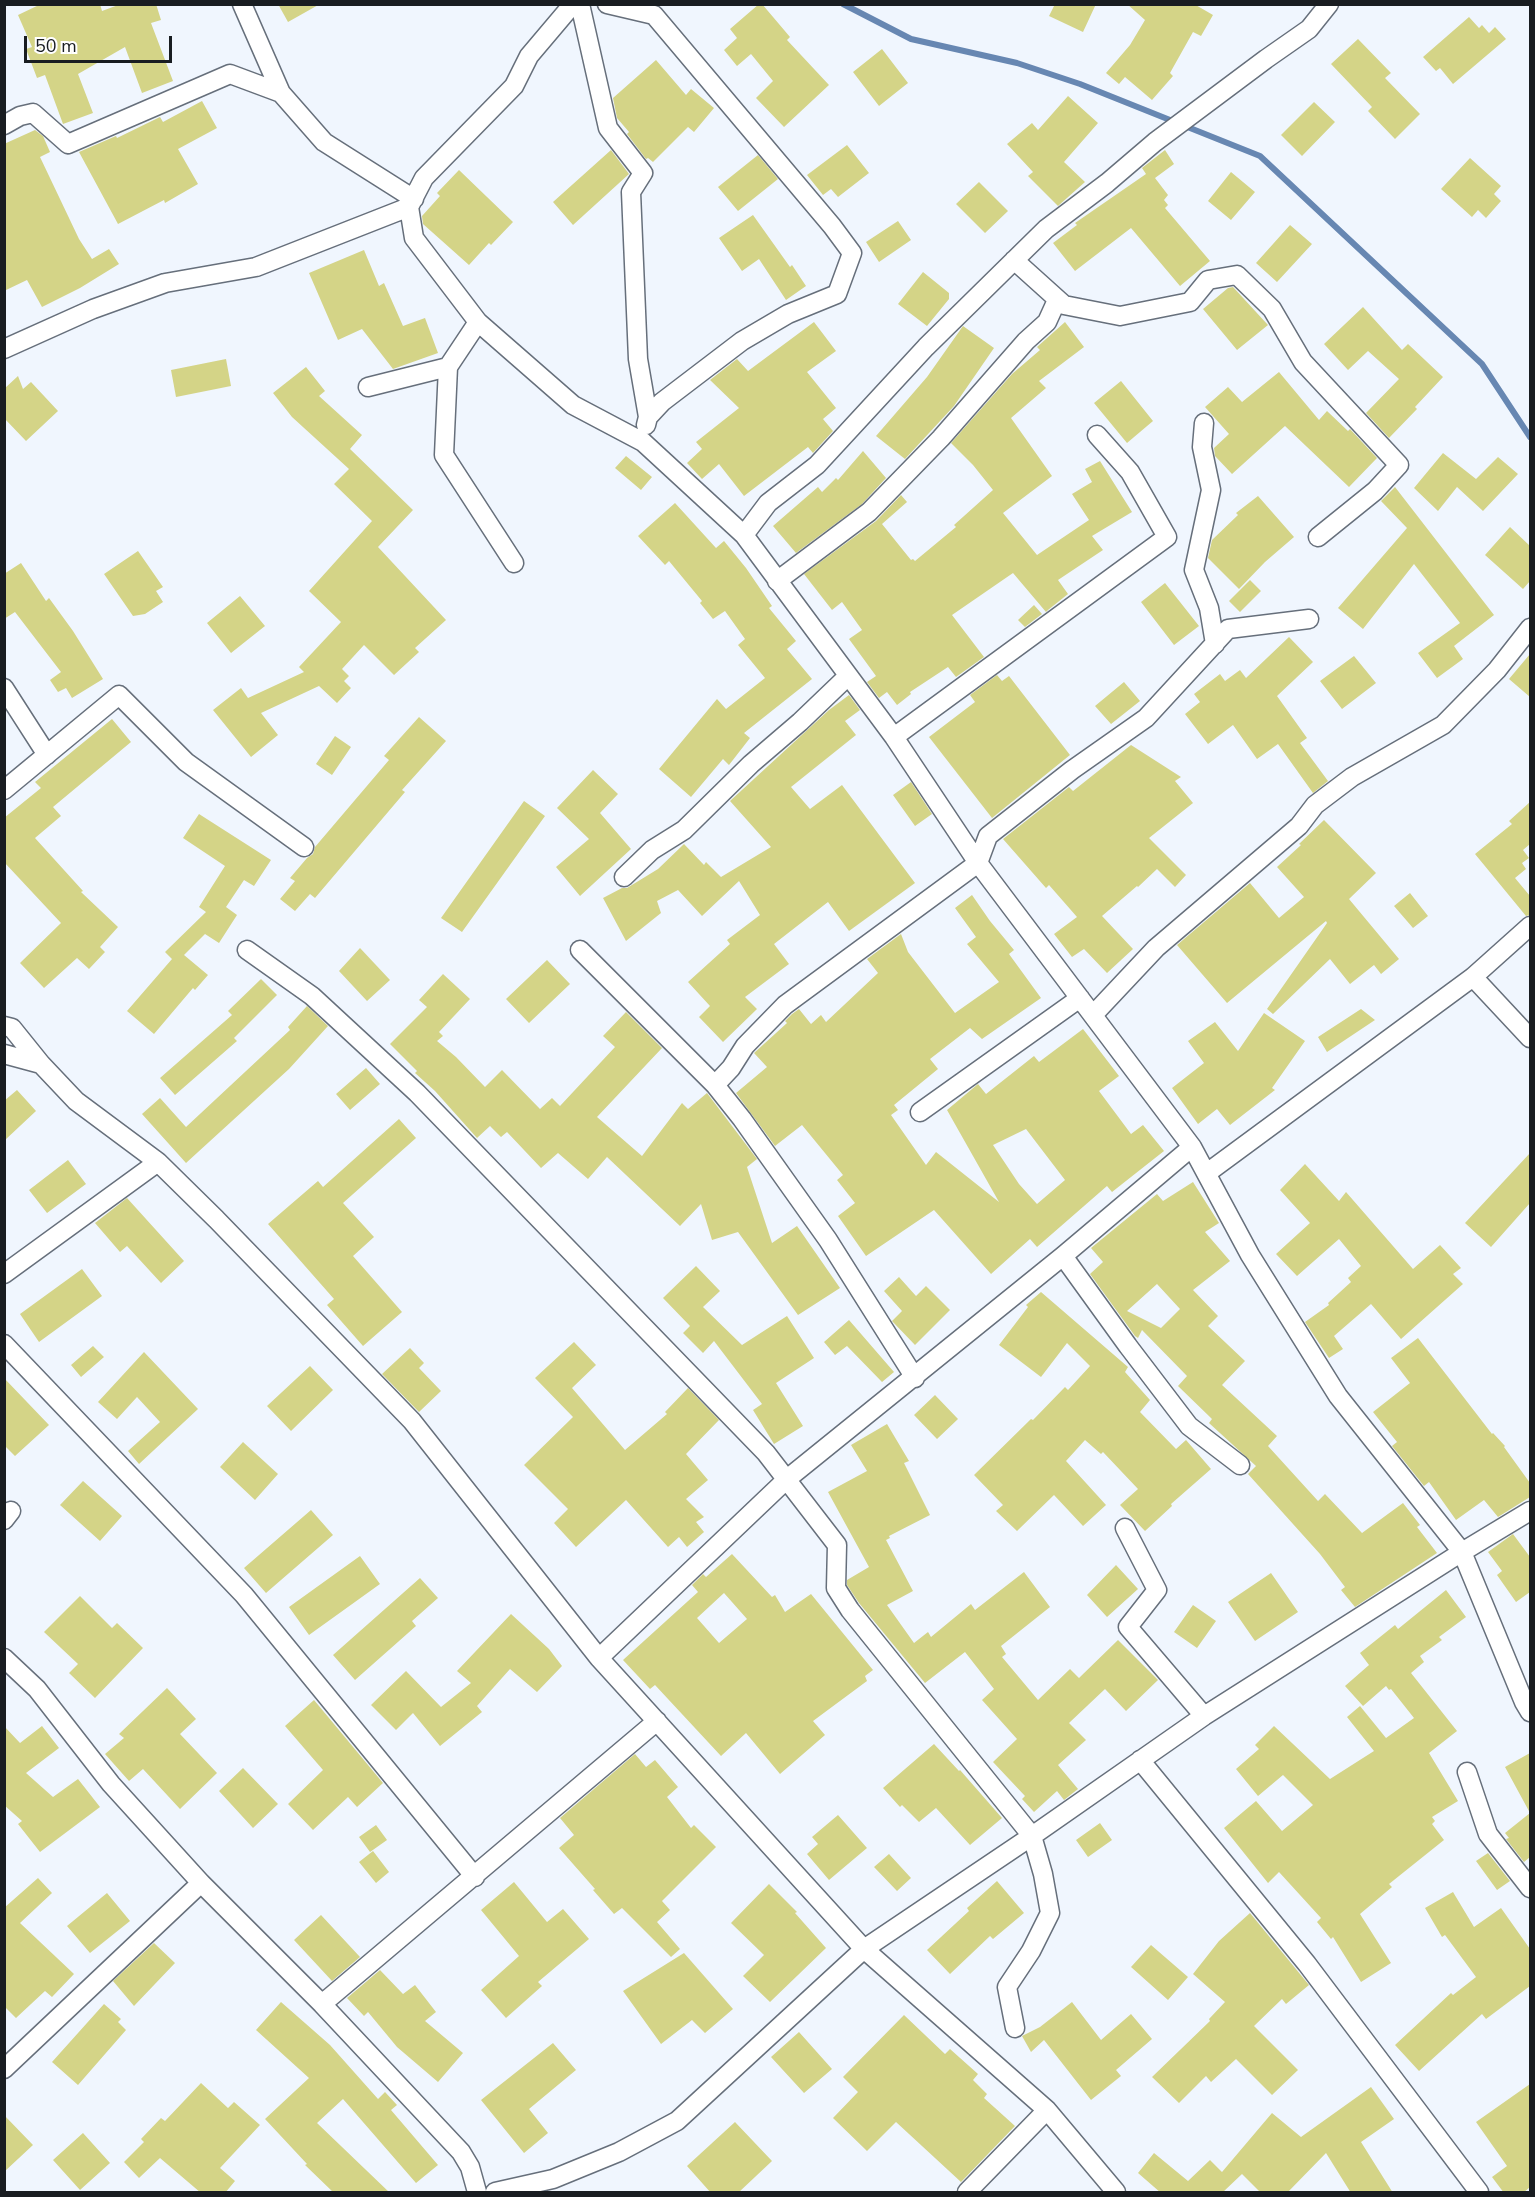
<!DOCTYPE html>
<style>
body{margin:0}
#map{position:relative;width:1535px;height:2197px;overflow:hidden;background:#f0f6fe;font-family:"Nunito Sans",sans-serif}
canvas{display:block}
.frame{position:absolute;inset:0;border:6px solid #191d21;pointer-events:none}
.scale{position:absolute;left:24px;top:36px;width:148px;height:27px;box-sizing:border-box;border:3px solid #191d21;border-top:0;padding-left:8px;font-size:18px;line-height:21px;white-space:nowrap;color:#191d21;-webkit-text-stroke:4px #fff;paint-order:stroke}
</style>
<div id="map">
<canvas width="1535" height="2197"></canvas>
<div class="frame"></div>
<div class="scale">50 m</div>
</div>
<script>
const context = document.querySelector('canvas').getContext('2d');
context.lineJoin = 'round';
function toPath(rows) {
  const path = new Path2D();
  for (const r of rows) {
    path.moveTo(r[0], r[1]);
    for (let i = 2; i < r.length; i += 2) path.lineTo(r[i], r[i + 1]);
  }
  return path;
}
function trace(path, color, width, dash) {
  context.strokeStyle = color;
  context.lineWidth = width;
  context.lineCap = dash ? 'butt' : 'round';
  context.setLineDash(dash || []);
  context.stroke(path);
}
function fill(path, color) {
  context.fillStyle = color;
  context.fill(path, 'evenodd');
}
trace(toPath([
 [843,4,911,39,1017,63,1080,84,1260,156,1482,364,1530,437]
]), '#6787b2', 6);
fill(toPath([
 [41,4,100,4,102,11,121,4,156,4,161,20,151,23,173,81,142,93,125,47,78,74,93,113,63,124,45,75,37,78,26,49,32,47,18,15],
 [278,4,320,4,288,22],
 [759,4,762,4,790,37,787,40,829,85,784,127,756,98,773,81,751,54,737,66,724,50,737,38,730,29],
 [1055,4,1096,4,1083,32,1049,16],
 [1127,4,1194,4,1213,15,1201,36,1193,32,1170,73,1173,76,1152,100,1125,77,1119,84,1106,73,1130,45,1145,20],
 [1469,17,1479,28,1482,25,1489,33,1495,27,1506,39,1453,84,1440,68,1436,71,1423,57],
 [1358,39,1391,73,1385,78,1420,114,1395,139,1368,111,1372,107,1331,64],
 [882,49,908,83,879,106,853,72],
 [656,60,686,95,691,89,714,108,694,132,688,127,653,162,648,158,646,159,627,134,629,132,617,118,613,98],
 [1068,96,1098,123,1064,162,1085,182,1058,206,1028,176,1033,172,1007,144,1032,123,1038,130],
 [202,101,217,128,178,149,198,184,165,203,164,200,118,224,79,152,116,136,117,138,160,117,163,122],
 [1314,102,1335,122,1302,156,1281,135],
 [35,130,43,136,50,152,40,157,79,239,92,259,109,249,119,264,80,288,42,307,27,280,4,291,4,144],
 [847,145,869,173,838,197,831,189,823,195,807,175],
 [611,150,629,174,573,225,553,202],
 [1165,150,1174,164,1155,178,1168,195,1164,200,1168,205,1165,208,1210,261,1180,286,1131,228,1075,271,1053,243,1077,225,1075,223,1146,174,1142,168],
 [758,155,778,179,738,211,718,187],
 [1470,158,1501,186,1494,194,1501,201,1486,218,1478,210,1472,217,1441,189],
 [459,170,513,222,491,245,489,243,469,265,423,224,422,216,440,196,437,193],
 [1231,172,1255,192,1231,220,1208,201],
 [979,182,1008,211,985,233,956,204],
 [753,215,790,267,792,265,806,286,786,300,759,259,742,271,719,238],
 [898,221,911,240,879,262,866,242],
 [1290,225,1312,244,1277,282,1256,263],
 [364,250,379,286,384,283,403,326,425,318,438,353,393,369,362,329,338,340,309,273],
 [923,272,949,293,949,299,927,326,898,304],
 [1233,287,1268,325,1237,350,1203,309,1228,288],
 [1363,307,1402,350,1408,344,1443,377,1415,407,1417,409,1389,438,1366,413,1399,379,1368,351,1348,370,1324,344],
 [814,322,836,351,807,372,836,408,823,419,833,431,813,453,808,447,744,496,719,464,702,479,687,463,702,449,696,442,739,408,710,380,737,359,748,371],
 [1065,322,1084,347,1039,381,1046,388,1011,418,1052,476,1003,513,1037,555,1089,520,1072,494,1092,482,1085,469,1100,461,1132,512,1092,536,1103,550,1058,580,1068,594,1048,610,1046,612,1013,573,952,615,984,657,956,677,948,667,910,692,911,694,897,705,887,692,879,698,867,682,876,676,849,639,862,630,842,602,832,610,804,574,876,521,901,495,907,502,882,524,911,560,913,559,915,561,956,527,954,525,993,490,973,465,951,443,1012,374,1040,350,1037,347],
 [963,326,994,348,954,406,905,459,876,436,927,377],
 [226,359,231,386,176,397,171,370],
 [306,367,325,391,319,396,362,435,350,449,413,510,378,547,446,620,415,648,419,652,394,675,364,645,342,669,349,676,344,681,351,688,337,703,319,686,261,713,278,735,251,757,213,710,241,688,248,698,304,672,299,667,341,622,309,591,372,521,334,484,349,469,292,417,273,393],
 [1279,372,1319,420,1327,411,1348,431,1350,429,1377,458,1349,487,1285,426,1232,474,1215,456,1214,448,1229,434,1205,407,1228,387,1242,402],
 [18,376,23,389,31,382,58,411,26,441,4,418,4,389],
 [1121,381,1153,421,1127,443,1094,403],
 [863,451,886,478,862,504,796,553,773,526,818,487,822,492,836,478,838,480],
 [1443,453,1476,479,1498,457,1518,474,1483,511,1457,487,1438,511,1414,488],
 [626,456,652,477,641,490,615,468],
 [1395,487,1494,615,1454,646,1463,659,1437,678,1418,653,1460,623,1414,564,1363,629,1338,608,1407,528,1381,501],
 [1258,496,1294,537,1265,562,1239,589,1208,558,1212,540,1238,515,1236,513],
 [675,503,716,548,724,541,746,568,772,606,769,608,796,641,787,649,812,679,744,733,750,738,729,765,723,759,691,797,659,769,717,699,726,709,765,678,738,645,745,639,725,611,713,619,700,603,702,601,669,561,665,565,638,536],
 [1510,527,1530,546,1530,581,1523,589,1485,555],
 [138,551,163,587,156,591,163,602,145,614,133,616,104,574],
 [21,563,46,601,49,598,73,631,103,679,72,698,66,688,58,692,50,680,61,672,15,612,4,619,4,574],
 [1250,580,1261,591,1240,612,1229,601],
 [1165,583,1199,626,1174,645,1141,602],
 [240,596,265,626,231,653,207,623],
 [1034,605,1042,614,1025,627,1018,620],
 [1289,637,1313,662,1277,696,1307,738,1300,743,1328,781,1313,793,1278,744,1257,759,1233,725,1208,744,1185,714,1200,702,1194,694,1220,674,1225,681,1240,670,1246,678],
 [1530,654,1530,697,1509,679],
 [1354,656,1376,683,1342,709,1320,681],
 [997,675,1002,681,1009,676,1070,755,992,818,929,737,975,702,970,695],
 [1124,682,1140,701,1111,724,1095,706],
 [849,695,860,710,845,721,856,735,791,787,810,809,842,785,915,883,849,931,828,902,774,944,789,964,745,997,757,1009,723,1042,699,1017,710,1006,688,982,730,944,727,940,760,915,739,881,702,916,678,890,657,901,661,913,626,941,603,898,622,888,627,888,658,869,684,844,704,865,706,862,721,877,771,847,730,801,829,710],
 [419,717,446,741,402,790,405,792,315,898,310,894,295,911,280,899,295,881,290,878,307,858,313,854,315,847,389,760,384,756],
 [112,719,131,742,53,807,61,816,35,838,83,891,81,892,118,927,100,947,105,952,89,969,77,958,44,988,20,963,61,923,4,862,4,818,41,788,35,782],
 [335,736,351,747,332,775,316,764],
 [1131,745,1181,777,1175,781,1193,803,1149,838,1186,875,1175,887,1157,869,1138,887,1137,886,1102,916,1133,949,1107,973,1084,949,1072,957,1054,934,1077,917,1049,885,1046,888,1003,839,1069,787,1073,791],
 [593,770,618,794,600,813,631,849,580,896,556,867,589,839,557,808],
 [911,782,932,814,915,826,893,795],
 [524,801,545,816,462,932,441,918],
 [1530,802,1530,844,1523,850,1529,858,1522,863,1526,869,1515,878,1530,896,1530,915,1526,916,1475,854,1512,824,1509,821],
 [199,814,271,860,254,886,244,880,226,907,237,915,219,943,205,934,184,955,208,975,195,990,193,988,154,1034,127,1011,172,959,165,952,206,912,199,907,225,866,183,838],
 [1324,820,1376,873,1349,899,1399,959,1381,974,1374,965,1350,984,1330,959,1273,1014,1267,1009,1327,923,1326,921,1227,1003,1177,945,1250,883,1279,918,1304,897,1277,867,1301,845,1299,844],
 [1410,893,1428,916,1413,928,1394,906],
 [972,895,990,921,1014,950,1009,954,1041,998,982,1039,970,1028,930,1059,938,1069,894,1105,898,1110,891,1115,926,1165,936,1152,999,1202,947,1110,978,1084,986,1094,1034,1056,1039,1062,1083,1029,1119,1076,1099,1091,1131,1134,1143,1125,1164,1151,1112,1192,1107,1186,1037,1247,1030,1239,991,1274,934,1210,866,1256,838,1216,855,1203,837,1180,843,1175,802,1125,775,1146,736,1093,767,1067,754,1053,787,1023,785,1021,792,1014,799,1009,811,1024,821,1015,826,1022,878,973,867,959,901,934,908,952,955,1013,999,982,967,944,976,937,955,908],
 [1026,1129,1065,1180,1037,1204,1019,1184,993,1145],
 [360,948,390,980,367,1001,339,971],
 [547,960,570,984,529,1023,506,999],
 [443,974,470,999,439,1032,443,1036,437,1041,456,1057,485,1087,502,1070,540,1109,552,1098,560,1106,615,1047,603,1036,626,1012,662,1048,597,1117,642,1156,682,1103,688,1109,707,1093,757,1159,747,1167,772,1243,797,1226,840,1288,798,1315,738,1232,712,1240,701,1204,680,1226,607,1157,588,1179,558,1153,541,1168,507,1132,501,1137,490,1126,477,1138,435,1091,415,1073,417,1071,390,1044,427,1007,419,1000],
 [261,979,277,995,234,1038,237,1041,175,1095,160,1078,232,1015,228,1011],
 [307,1006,328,1026,289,1069,186,1163,142,1114,160,1098,186,1127,290,1030,288,1027],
 [1361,1009,1375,1020,1327,1052,1318,1037],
 [1264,1013,1305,1041,1272,1088,1275,1090,1230,1125,1217,1109,1198,1124,1172,1088,1204,1063,1188,1041,1215,1022,1238,1051],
 [366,1068,380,1084,350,1110,336,1094],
 [17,1090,36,1111,4,1141,4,1101],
 [399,1119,416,1138,343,1203,374,1237,353,1256,402,1312,363,1346,327,1305,334,1299,268,1224,318,1181,323,1187],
 [1530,1153,1530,1203,1491,1247,1465,1223],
 [68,1160,86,1184,47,1213,29,1190],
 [1305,1164,1339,1201,1346,1192,1413,1269,1440,1245,1461,1268,1453,1274,1463,1284,1401,1339,1371,1304,1334,1336,1343,1349,1329,1358,1305,1322,1329,1305,1328,1303,1351,1282,1348,1278,1361,1266,1339,1239,1297,1276,1276,1254,1310,1223,1280,1190],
 [1193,1182,1219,1223,1205,1232,1230,1261,1193,1290,1218,1316,1208,1326,1245,1361,1222,1385,1277,1436,1268,1446,1318,1501,1325,1494,1362,1533,1403,1503,1420,1525,1417,1527,1437,1553,1355,1607,1341,1590,1345,1587,1320,1554,1248,1474,1256,1466,1209,1423,1212,1419,1178,1386,1187,1376,1142,1330,1138,1338,1135,1336,1090,1274,1103,1262,1091,1248,1157,1194,1163,1201],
 [1157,1284,1180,1309,1161,1328,1127,1311],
 [127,1198,184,1261,161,1283,127,1246,120,1252,95,1223],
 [696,1266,720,1291,703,1307,742,1345,787,1316,814,1358,776,1383,803,1426,774,1444,753,1410,762,1404,714,1341,703,1353,683,1333,690,1326,663,1298],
 [82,1269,102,1296,39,1342,20,1314],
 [899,1277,916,1296,926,1286,950,1310,915,1345,892,1321,902,1311,884,1291],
 [1041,1292,1128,1367,1125,1372,1150,1400,1140,1412,1176,1449,1186,1440,1211,1469,1171,1504,1172,1506,1145,1531,1120,1505,1138,1489,1103,1452,1101,1454,1085,1440,1066,1461,1106,1505,1083,1526,1054,1495,1017,1531,996,1511,1003,1505,974,1475,1031,1419,1033,1420,1065,1387,1068,1390,1090,1366,1067,1343,1041,1377,999,1345,1028,1307,1026,1305],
 [849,1320,894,1372,882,1382,847,1346,835,1355,824,1342],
 [1418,1338,1492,1434,1493,1433,1505,1446,1504,1447,1530,1483,1530,1497,1498,1517,1484,1500,1456,1520,1429,1482,1424,1486,1392,1446,1397,1442,1373,1412,1410,1383,1391,1358],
 [574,1342,596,1365,572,1388,625,1450,667,1414,665,1412,688,1388,719,1420,686,1454,708,1480,686,1499,704,1517,696,1522,704,1532,687,1547,679,1537,668,1547,626,1500,576,1547,554,1523,568,1509,524,1465,573,1417,535,1378],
 [93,1346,104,1357,81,1377,71,1365],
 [410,1348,424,1363,419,1368,441,1391,419,1412,382,1374],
 [144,1352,198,1409,139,1464,128,1451,160,1422,137,1397,117,1419,98,1402],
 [310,1366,333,1390,291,1431,267,1406],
 [4,1378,49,1425,15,1456,4,1445],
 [935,1395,958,1419,937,1439,914,1415],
 [887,1424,909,1461,904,1463,930,1515,889,1536,890,1538,886,1540,913,1591,887,1605,914,1643,928,1632,931,1637,971,1604,975,1610,1024,1572,1050,1607,1001,1646,1006,1654,1002,1657,1038,1700,1070,1669,1079,1678,1118,1640,1158,1680,1126,1711,1105,1689,1069,1723,1086,1740,1058,1765,1078,1789,1064,1800,1057,1791,1034,1812,1022,1799,1025,1796,993,1762,1017,1739,982,1700,994,1689,965,1652,925,1683,859,1603,847,1585,847,1580,869,1567,828,1492,867,1471,851,1445],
 [243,1442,278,1474,255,1500,220,1467],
 [83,1481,122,1516,100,1541,60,1505],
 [311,1510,333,1535,266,1593,244,1568],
 [1513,1534,1530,1557,1530,1592,1516,1602,1497,1575,1502,1571,1488,1552],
 [732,1554,772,1597,775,1595,785,1612,811,1594,873,1670,865,1676,867,1681,813,1721,825,1735,780,1774,746,1733,721,1756,655,1685,650,1689,623,1660,698,1592,692,1585,703,1574,706,1577],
 [724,1593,747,1619,719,1643,697,1618],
 [360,1556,380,1584,309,1635,289,1607],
 [1116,1565,1138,1589,1107,1617,1087,1595],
 [1271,1573,1298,1612,1255,1641,1228,1602],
 [420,1578,438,1598,412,1621,416,1626,355,1680,333,1655],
 [1446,1590,1466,1617,1439,1637,1442,1640,1420,1656,1424,1662,1411,1673,1457,1731,1429,1753,1458,1801,1432,1817,1435,1821,1432,1824,1444,1840,1389,1884,1392,1887,1360,1914,1391,1963,1361,1982,1333,1937,1331,1939,1317,1922,1321,1918,1279,1872,1268,1883,1224,1828,1256,1801,1282,1831,1313,1805,1283,1775,1258,1796,1236,1769,1259,1749,1255,1745,1274,1726,1330,1779,1374,1751,1347,1717,1360,1706,1386,1738,1414,1718,1391,1689,1389,1690,1386,1686,1363,1706,1345,1686,1369,1665,1360,1653,1395,1625,1398,1629],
 [80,1596,112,1628,117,1623,143,1648,95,1698,69,1673,78,1664,44,1632],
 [1193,1605,1216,1621,1197,1648,1174,1632],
 [511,1614,549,1649,562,1666,537,1692,510,1669,477,1706,482,1712,440,1746,413,1713,396,1730,371,1705,406,1671,441,1707,471,1683,457,1671],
 [167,1688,196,1719,180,1734,217,1773,180,1809,143,1769,129,1781,105,1754,124,1738,119,1734],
 [314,1700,383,1783,357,1807,348,1797,313,1830,288,1804,323,1770,285,1726],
 [4,1726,20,1743,42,1726,59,1748,26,1773,53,1797,78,1779,100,1807,40,1852,18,1824,22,1821,4,1805],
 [934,1744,959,1771,960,1770,1002,1818,970,1845,936,1808,919,1822,902,1805,900,1807,883,1788],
 [1530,1753,1530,1857,1524,1862,1506,1839,1509,1838,1505,1833,1530,1813,1505,1767],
 [635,1754,646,1767,655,1760,678,1787,667,1797,691,1828,694,1825,716,1847,662,1901,670,1910,657,1922,680,1949,671,1957,622,1908,614,1914,593,1890,595,1889,559,1848,574,1835,560,1818],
 [243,1768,278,1804,253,1828,219,1791],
 [838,1815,867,1848,829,1880,807,1854,818,1844,812,1837],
 [1100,1823,1112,1840,1088,1857,1076,1840],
 [376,1825,387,1840,370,1852,359,1837],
 [373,1851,389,1872,376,1883,359,1862],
 [1488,1853,1510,1881,1497,1890,1476,1861],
 [889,1854,911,1878,897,1891,874,1867],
 [38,1878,52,1893,20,1923,74,1974,52,1997,45,1991,16,2018,4,2006,4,1908],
 [997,1881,1024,1913,993,1939,990,1936,950,1974,927,1950,969,1911,967,1908],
 [514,1882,547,1922,563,1909,589,1939,538,1982,542,1986,506,2018,481,1990,519,1956,481,1910],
 [769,1884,797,1912,795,1913,826,1948,770,2002,743,1976,764,1955,731,1923],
 [1453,1892,1474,1927,1501,1908,1530,1949,1530,1986,1486,2019,1482,2014,1419,2071,1395,2045,1451,1993,1453,1995,1476,1977,1445,1935,1442,1937,1425,1908],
 [107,1893,130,1921,90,1953,67,1926],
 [1250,1913,1309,1985,1286,2004,1282,1999,1254,2026,1298,2070,1272,2095,1236,2059,1211,2082,1206,2076,1179,2103,1152,2077,1210,2021,1209,2019,1225,2002,1193,1974,1219,1941],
 [321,1915,360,1957,332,1981,294,1940],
 [154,1943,175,1963,134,2006,113,1981],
 [1151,1945,1188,1977,1168,2000,1131,1967],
 [684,1953,733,2009,705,2033,692,2020,661,2044,623,1991],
 [380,1970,403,1994,415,1985,436,2012,425,2021,463,2053,438,2082,397,2047,368,2012,364,2016,347,1998],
 [281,2002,330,2045,378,2099,385,2092,397,2105,391,2110,438,2165,416,2183,343,2099,317,2123,390,2193,334,2193,305,2165,307,2164,265,2119,309,2078,256,2030],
 [1072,2002,1101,2040,1131,2014,1152,2039,1116,2070,1121,2076,1091,2100,1044,2040,1031,2052,1022,2036,1040,2027],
 [104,2004,121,2019,118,2022,126,2030,78,2085,52,2062],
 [904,2015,945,2054,950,2049,978,2074,973,2080,987,2094,984,2098,1015,2126,961,2182,896,2122,867,2151,833,2118,858,2092,843,2077],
 [799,2032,832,2069,804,2093,771,2057],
 [553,2043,576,2070,529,2109,548,2133,524,2153,481,2100],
 [201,2083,228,2108,234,2102,260,2125,220,2168,235,2181,225,2193,201,2193,160,2158,139,2178,124,2162,144,2142,141,2139,161,2118,165,2121],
 [1530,2084,1530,2187,1523,2193,1504,2193,1492,2177,1507,2166,1476,2122],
 [1371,2087,1394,2119,1361,2142,1393,2193,1351,2193,1326,2153,1287,2193,1261,2193,1242,2174,1222,2193,1161,2193,1138,2173,1154,2153,1188,2181,1210,2160,1222,2172,1272,2113,1301,2137],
 [4,2115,33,2145,4,2172],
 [735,2122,772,2161,738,2193,711,2193,687,2166],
 [83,2133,110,2163,80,2190,53,2160]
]), '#d4d487');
const street = toPath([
 [242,4,281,93],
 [573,4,529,56,514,86,424,178,409,207,414,238,478,322,573,405,643,442,744,535,894,737,978,863,1192,1147,1250,1255,1338,1396,1462,1552,1524,1702,1530,1712],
 [580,4,608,128,643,173,631,192,638,359,648,417,646,425],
 [607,4,654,15,832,226,852,253,837,294,788,314,742,341,662,402,648,417],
 [4,125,20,116,33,113,68,144,230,74,281,93,324,142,414,199],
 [1014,260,1064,305,1120,316,1190,302,1208,280,1237,275,1272,309,1303,362,1399,465,1375,491,1318,537],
 [4,349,93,309,165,283,256,267,409,207],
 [448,367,444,455,514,563],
 [368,387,448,367,478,322],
 [1204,423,1202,447,1211,490,1194,570,1209,608,1215,644],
 [744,535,768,503,817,465,926,347,1046,229,1107,183,1155,142,1266,59,1309,29,1329,4],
 [777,581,869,512,941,438,1026,341,1047,322,1057,300],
 [4,688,47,755],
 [894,737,1167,537,1130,472,1097,435],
 [4,790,119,695,186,762,304,847],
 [624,877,652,850,684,830,751,764,800,722,848,676],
 [247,950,312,996,417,1093,766,1453,837,1545,836,1588,850,1610,1032,1836,1043,1874,1050,1913,1031,1951,1007,1987,1015,2028],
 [580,950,715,1085],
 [1473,977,1530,1038],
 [1093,1015,1156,948,1299,826,1315,805,1352,777,1443,725,1497,670,1530,628],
 [4,1026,12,1028,41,1064],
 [4,1054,41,1064,76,1101,158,1162,216,1219,412,1421,599,1658,864,1949,1047,2110,1116,2192],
 [920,1112,1080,998],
 [1207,1173,1473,977,1530,926],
 [1063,1256,1128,1346,1189,1426,1240,1465],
 [4,1274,158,1162],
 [4,1344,244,1595,475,1877],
 [915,1378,828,1240,742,1119,715,1085,731,1068,745,1046,785,1005,978,863,988,836,1072,770,1146,718,1228,629,1309,619],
 [4,1520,11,1511],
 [1125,1528,1157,1590,1128,1627,1204,1716],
 [4,1658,37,1689,111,1784,201,1883,322,2004,461,2152,470,2167,477,2192],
 [599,1658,787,1479,1063,1256,1192,1147],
 [1140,1760,1307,1964,1479,2192],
 [1467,1772,1488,1834,1530,1888],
 [322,2004,657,1721],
 [4,2069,201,1883],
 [495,2192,553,2179,619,2152,677,2121,864,1949,1032,1836,1204,1716,1462,1552,1530,1511],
 [967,2192,1047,2110]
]);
trace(street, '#666f7b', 21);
trace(street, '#fff', 18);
</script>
